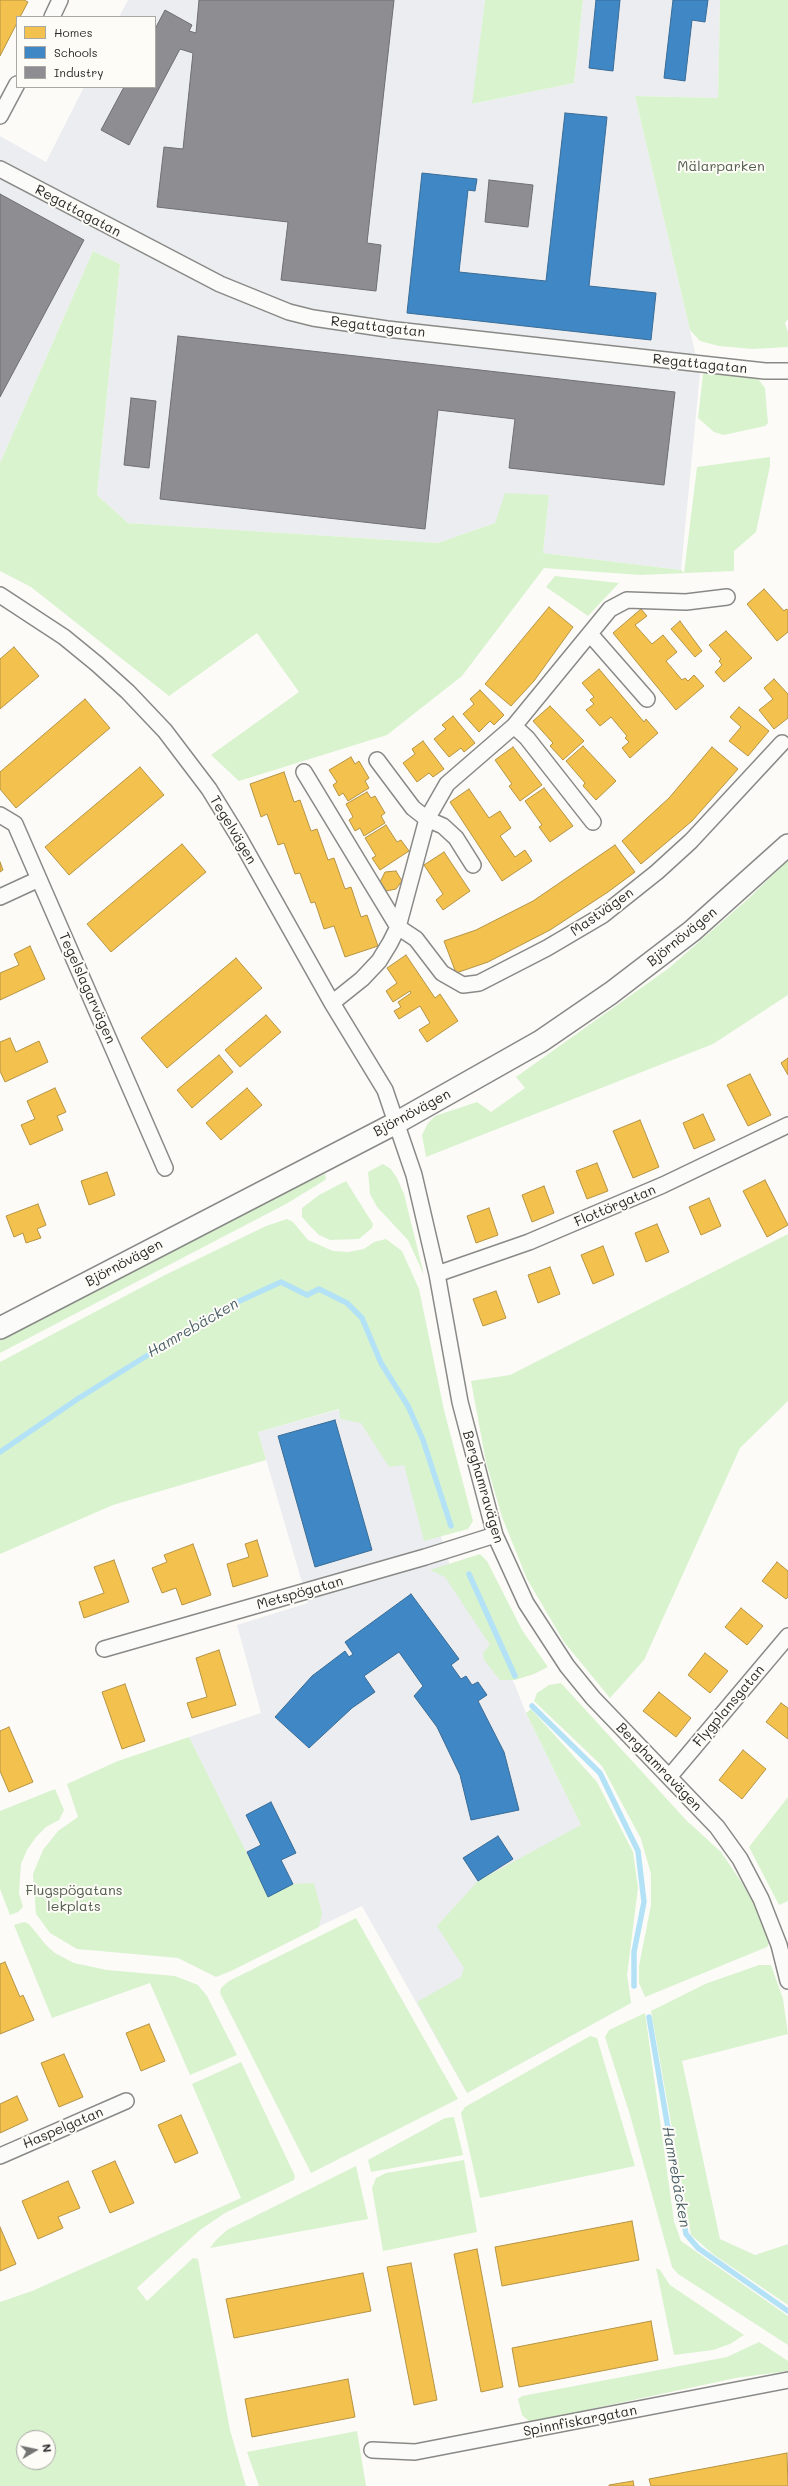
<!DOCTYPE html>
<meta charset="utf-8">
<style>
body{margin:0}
#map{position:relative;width:788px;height:2486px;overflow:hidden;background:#fcfbf8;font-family:Mali,sans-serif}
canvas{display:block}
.legend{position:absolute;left:16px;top:16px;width:140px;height:72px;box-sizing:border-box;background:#fdfcf7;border:1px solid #a9a8a5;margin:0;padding:5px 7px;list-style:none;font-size:12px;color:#2b2b2b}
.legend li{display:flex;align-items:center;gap:8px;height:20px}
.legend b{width:20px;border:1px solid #a9a8a5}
.north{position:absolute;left:16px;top:2430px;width:40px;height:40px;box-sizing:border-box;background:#fdfcf7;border:1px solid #a9a8a5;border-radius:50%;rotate:81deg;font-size:11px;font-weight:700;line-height:16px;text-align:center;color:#2b2b2b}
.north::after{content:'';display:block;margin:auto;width:14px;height:18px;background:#747473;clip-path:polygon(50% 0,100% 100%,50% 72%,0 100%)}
</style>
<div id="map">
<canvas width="788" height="2486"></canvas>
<ul class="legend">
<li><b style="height:11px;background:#f2c14e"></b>Homes</li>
<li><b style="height:11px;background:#3f88c5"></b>Schools</li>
<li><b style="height:11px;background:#8d8d92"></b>Industry</li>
</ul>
<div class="north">N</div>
</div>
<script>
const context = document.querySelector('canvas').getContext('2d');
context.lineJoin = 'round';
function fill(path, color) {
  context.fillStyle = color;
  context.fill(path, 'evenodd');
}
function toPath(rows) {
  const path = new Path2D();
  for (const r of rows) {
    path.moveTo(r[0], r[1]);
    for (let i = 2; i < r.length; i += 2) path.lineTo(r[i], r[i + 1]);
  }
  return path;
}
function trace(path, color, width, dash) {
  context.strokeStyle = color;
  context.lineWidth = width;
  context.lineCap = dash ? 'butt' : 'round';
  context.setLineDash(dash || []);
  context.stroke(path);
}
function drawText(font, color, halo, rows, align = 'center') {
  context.font = font + ' Mali,sans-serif';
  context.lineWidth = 4;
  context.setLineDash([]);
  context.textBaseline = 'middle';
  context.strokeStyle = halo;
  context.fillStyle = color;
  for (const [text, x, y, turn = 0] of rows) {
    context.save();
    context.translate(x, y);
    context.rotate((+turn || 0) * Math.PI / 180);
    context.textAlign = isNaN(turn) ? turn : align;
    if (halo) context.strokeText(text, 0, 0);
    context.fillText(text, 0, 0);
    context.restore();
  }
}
fill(toPath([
 [128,0,485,0,473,104,574,83,583,0,720,0,718,98,635,96,700,373,681,570,543,553,549,495,495,523,438,543,128,523,97,495,120,264,93,251,0,463,0,136,46,162,84,87,155,87,155,17,119,17],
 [398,1393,450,1566,514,1683,526,1713,581,1825,630,1949,627,1975,631,2003,467,2093,362,1906,280,1945,268,1897,189,1737,261,1713,237,1625,308,1603,258,1432]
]), '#ecedf0');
fill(toPath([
 [485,0,583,0,574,83,472,104],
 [720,0,788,0,788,319,785,323,788,332,788,347,753,349,719,346,700,341,690,330,635,96,718,98],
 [93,251,120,264,97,495,128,523,438,543,495,523,505,493,549,495,543,553,681,570,684,573,697,467,770,457,770,466,756,532,734,551,734,571,640,575,544,568,462,676,387,735,239,781,211,755,299,692,257,633,169,696,31,587,0,571,0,463],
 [717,370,740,371,758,379,765,388,768,423,765,426,724,435,714,432,698,418,703,374],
 [555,576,619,583,588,616,546,587],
 [788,860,788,995,713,1044,426,1157,422,1135,428,1123,435,1116,477,1102,491,1112,525,1088,516,1077,669,968,748,899],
 [383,1164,391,1169,397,1178,404,1194,424,1275,408,1240,377,1207,370,1194,368,1172],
 [325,1174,326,1179,322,1182,286,1204,0,1353,0,1340,261,1203],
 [346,1181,373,1224,372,1228,359,1239,330,1240,319,1235,310,1226,302,1217,302,1208,319,1195],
 [287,1219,293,1222,308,1240,333,1251,348,1252,364,1249,374,1242,386,1239,402,1251,419,1289,444,1410,473,1521,468,1529,424,1541,404,1465,389,1467,361,1423,340,1419,339,1409,258,1432,266,1460,113,1505,0,1554,0,1362,165,1275,266,1226],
 [788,1234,788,1401,740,1448,644,1660,610,1698,564,1642,527,1579,502,1517,486,1462,471,1381,510,1375],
 [480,1554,487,1561,522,1630,548,1667,534,1674,515,1680,500,1680,484,1660,483,1653,490,1645,445,1577,430,1570],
 [561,1683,686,1820,721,1852,746,1889,767,1930,771,1940,767,1947,645,1997,639,1983,639,1966,651,1905,651,1874,641,1839,602,1766,534,1701,537,1693,549,1685],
 [531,1709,597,1782,633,1852,638,1888,627,1975,631,2003,467,2093,417,2002,461,1977,464,1968,437,1926,478,1881,581,1825,526,1713],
 [189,1737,268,1896,293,1884,314,1883,322,1913,319,1927,231,1971,216,1977,178,1958,77,1949,50,1933,36,1914,33,1874,43,1850,58,1831,78,1817,67,1784,118,1761],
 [55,1789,64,1810,59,1820,46,1827,36,1837,27,1850,21,1864,19,1893,23,1907,18,1912,10,1915,0,1889,0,1811],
 [788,1797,788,1901,779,1905,749,1847],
 [356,1918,458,2099,311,2173,220,1993,221,1988,229,1981],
 [24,1922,29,1924,46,1945,55,1953,74,1963,107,1970,175,1976,198,1985,207,1996,237,2055,190,2075,150,1983,52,2018,14,1925],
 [759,1965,771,1965,783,1999,788,2034,682,2061,720,2239,755,2255,788,2244,788,2305,714,2255,691,2235,651,2011,705,1984],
 [645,2013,674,2221,681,2241,788,2316,788,2345,678,2274,672,2267,630,2115,605,2037,609,2030],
 [590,2036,597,2038,635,2166,480,2198,461,2113,465,2107],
 [241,2062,295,2176,294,2180,225,2213,200,2230,137,2288,147,2301,193,2258,198,2259,230,2430,246,2486,0,2486,0,2302,32,2291,241,2198,192,2084],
 [24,2438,48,2438,48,2462,24,2462],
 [454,2117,463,2155,371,2172,368,2160,445,2118],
 [464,2160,477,2232,383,2251,372,2188,376,2178,386,2173],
 [356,2166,368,2219,210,2248,216,2240,227,2230],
 [656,2268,660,2270,670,2285,744,2335,730,2344,713,2350,674,2355],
 [759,2342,788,2361,788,2371,736,2378,530,2422,522,2415,518,2399,522,2396,727,2357],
 [357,2431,366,2486,259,2486,247,2452]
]), '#d9f3ce');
const homes = toPath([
 [0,0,24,0,28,2,20,17,17,17,17,23,0,56,0,0],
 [764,589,784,611,786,609,788,610,788,632,777,641,747,604,764,589],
 [549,607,573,627,534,681,511,706,485,684,549,607],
 [641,609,647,616,635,625,652,644,663,635,677,652,666,661,682,680,685,678,688,681,694,675,704,686,676,710,613,633,641,609],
 [680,621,702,651,695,657,671,629,680,621],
 [726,631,752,658,724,682,715,672,722,665,719,661,721,659,709,645,726,631],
 [14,647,39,676,0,709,0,659,14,647],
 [599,669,644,722,646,719,658,733,630,758,622,748,629,742,625,738,627,736,611,717,600,726,586,710,594,704,590,700,594,697,582,683,599,669],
 [774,679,788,694,788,718,774,729,759,710,773,699,764,688,774,679],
 [480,690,504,715,494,725,490,721,479,732,463,714,474,704,470,699,480,690],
 [85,699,110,728,16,808,0,789,0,772,85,699],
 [550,706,584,741,563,760,550,746,553,743,533,721,550,706],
 [739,707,769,731,748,756,729,741,741,727,730,717,739,707],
 [453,716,475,743,464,752,461,748,449,757,434,739,446,729,442,725,453,716],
 [423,741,444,769,433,777,429,773,417,782,403,763,415,754,412,749,423,741],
 [583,746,616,781,596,800,583,786,585,783,566,761,583,746],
 [513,747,542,785,520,801,509,786,512,784,495,760,513,747],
 [712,747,738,769,692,821,641,864,622,841,669,798,712,747],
 [351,757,355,764,359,761,369,778,365,781,369,788,348,801,343,793,339,796,333,785,337,782,329,770,351,757],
 [140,767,164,795,69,875,45,847,140,767],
 [284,772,294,802,300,800,311,831,317,829,328,860,334,858,345,889,351,887,361,917,367,915,378,946,345,957,334,926,324,929,315,902,311,903,300,873,295,874,284,843,278,845,267,814,261,817,250,784,284,772],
 [544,788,573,826,550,842,539,827,542,825,525,801,544,788],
 [469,789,489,818,500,811,511,828,500,836,515,857,525,850,532,861,502,881,450,802,469,789],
 [367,792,371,798,375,796,385,813,381,816,385,823,364,836,360,828,355,831,349,820,353,817,346,804,367,792],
 [386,825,397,842,401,840,409,851,380,870,372,858,376,856,365,838,386,825],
 [182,844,206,872,111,952,87,924,182,844],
 [615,845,635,872,608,892,550,930,488,962,456,973,444,941,476,930,533,901,615,845],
 [444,852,470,891,443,910,436,900,443,894,424,865,444,852],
 [0,862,3,870,0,872,0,862],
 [396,871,402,881,396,889,386,891,380,882,385,872,396,871],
 [30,946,45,979,0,1000,0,973,19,965,14,954,30,946],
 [406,955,435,998,440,994,458,1021,427,1042,419,1030,430,1023,420,1006,399,1019,394,1011,401,1007,398,1002,411,993,410,991,393,1002,386,991,397,983,387,968,406,955],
 [236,958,262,988,167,1068,141,1038,236,958],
 [266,1015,281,1032,240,1067,225,1050,266,1015],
 [10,1038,16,1052,39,1041,48,1062,5,1082,0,1071,0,1042,10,1038],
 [219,1055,233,1072,192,1108,177,1090,219,1055],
 [788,1058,788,1075,781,1063,788,1058],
 [750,1074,771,1115,748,1126,727,1085,750,1074],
 [55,1088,66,1112,57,1116,63,1130,30,1145,21,1125,35,1119,27,1101,55,1088],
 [247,1088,262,1105,221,1140,206,1123,247,1088],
 [703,1114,715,1140,694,1149,683,1123,703,1114],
 [640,1120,659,1167,633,1178,613,1131,640,1120],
 [597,1163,608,1191,587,1199,576,1171,597,1163],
 [107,1172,115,1195,89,1205,81,1181,107,1172],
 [765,1180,788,1225,767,1237,743,1191,765,1180],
 [544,1186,554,1213,532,1222,522,1195,544,1186],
 [709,1198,721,1226,701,1235,689,1207,709,1198],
 [38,1204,46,1225,37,1229,41,1238,26,1243,23,1233,14,1237,6,1216,38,1204],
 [489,1208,498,1235,476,1243,467,1216,489,1208],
 [657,1224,669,1252,646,1262,635,1233,657,1224],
 [603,1246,614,1275,593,1284,581,1255,603,1246],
 [550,1267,560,1294,538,1303,528,1275,550,1267],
 [496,1291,506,1318,483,1326,473,1299,496,1291],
 [257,1540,268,1576,233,1587,227,1564,249,1557,245,1544,257,1540],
 [193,1544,211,1595,182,1605,176,1588,162,1593,152,1568,167,1562,164,1555,193,1544],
 [114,1560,129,1602,84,1618,79,1602,104,1593,94,1567,114,1560],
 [777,1562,788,1571,788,1597,786,1599,762,1581,777,1562],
 [741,1608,763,1626,747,1645,725,1627,741,1608],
 [219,1650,236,1705,192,1718,187,1703,207,1697,196,1658,219,1650],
 [705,1653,728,1671,710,1693,688,1675,705,1653],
 [125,1684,145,1741,122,1749,102,1692,125,1684],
 [659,1692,691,1718,676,1737,643,1711,659,1692],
 [781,1703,788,1708,788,1739,766,1722,781,1703],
 [9,1727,33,1782,9,1792,0,1771,0,1731,9,1727],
 [743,1750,766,1769,742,1799,719,1780,743,1750],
 [5,1962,20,1997,23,1995,34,2020,0,2034,0,1964,5,1962],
 [149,2024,165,2061,141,2071,126,2033,149,2024],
 [64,2054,83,2097,59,2107,41,2063,64,2054],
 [17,2096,28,2120,0,2133,0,2104,17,2096],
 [181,2115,198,2153,175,2163,158,2125,181,2115],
 [115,2161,134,2203,110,2213,92,2171,115,2161],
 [68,2181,80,2208,58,2217,63,2228,38,2239,22,2201,68,2181],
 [632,2221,639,2260,502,2286,495,2247,632,2221],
 [0,2227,16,2264,0,2271,0,2227],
 [477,2249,503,2387,481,2392,454,2254,477,2249],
 [411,2263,437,2400,414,2405,387,2267,411,2263],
 [363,2273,371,2311,234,2338,226,2299,363,2273],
 [651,2321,658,2360,519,2387,512,2348,651,2321],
 [348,2379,355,2417,252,2437,245,2399,348,2379],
 [787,2453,788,2486,651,2486,649,2479,787,2453],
 [633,2481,634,2486,609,2486,609,2485,633,2481]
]);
fill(homes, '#f2c14e');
trace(homes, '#b69444', 1);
const schools = toPath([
 [596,0,620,0,613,71,589,68,596,0],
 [673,0,708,0,705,22,692,20,685,81,664,78,673,0],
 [565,113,607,117,589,286,656,293,651,340,407,313,422,173,477,179,475,191,468,190,459,272,546,281,565,113],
 [335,1420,372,1550,315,1567,278,1436,335,1420],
 [411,1594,459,1659,451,1665,461,1679,466,1676,472,1685,478,1682,487,1695,478,1701,504,1752,519,1810,471,1820,460,1775,437,1727,414,1696,423,1686,399,1652,364,1676,375,1692,352,1708,309,1748,275,1717,312,1676,345,1651,349,1657,353,1654,345,1642,411,1594],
 [271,1802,296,1853,281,1860,293,1884,268,1897,247,1852,261,1845,246,1815,271,1802],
 [498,1836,513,1859,478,1881,463,1858,498,1836]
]);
fill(schools, '#3f88c5');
trace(schools, '#396c97', 1);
const industry = toPath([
 [199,0,394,0,367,243,381,245,376,291,281,280,288,222,157,207,164,147,183,149,193,53,180,49,129,145,101,130,124,87,155,87,155,29,165,10,192,25,189,31,196,33,199,0],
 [489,180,533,185,528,227,485,222,489,180],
 [0,194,84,240,0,397,0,194],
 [178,336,675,392,664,485,509,468,515,419,438,410,425,529,160,499,178,336],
 [131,398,156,401,149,468,124,465,131,398]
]);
fill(industry, '#8d8d92');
trace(industry, '#707073', 1);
trace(toPath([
 [0,1452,79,1398,220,1310,281,1282,307,1295,319,1289,347,1303,362,1318,381,1363,408,1406,423,1440,451,1526],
 [469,1574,515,1676],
 [532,1706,600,1773,638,1851,644,1902,634,1952,634,1986],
 [649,2017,686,2234,698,2248,788,2311]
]), '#b3e2f7', 5.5);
const street = toPath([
 [52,17,60,0],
 [0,116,17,84],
 [0,169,220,284,289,312,313,318,387,329,765,371,788,371],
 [0,595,64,637,97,664,128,692,165,731,209,789,238,836,332,1003,385,1090,414,1175,437,1274,460,1402,495,1535,526,1603,567,1666,593,1698,717,1827,740,1859,761,1899,779,1945,788,1981],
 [590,634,647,699],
 [514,726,527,738,593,822],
 [377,760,413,808,427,819,443,826,456,838,473,865],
 [304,772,398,927,416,939,442,973,463,985,479,983,547,948,603,915,657,872,691,841,782,743],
 [0,815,15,824,165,1168],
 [0,897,39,879],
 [332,1003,362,979,379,961,390,943,398,927,427,819,447,784,514,726,610,609,627,600,686,602,727,597],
 [437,1274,529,1242,663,1185,788,1125],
 [104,1649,425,1557,495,1535],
 [670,1776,788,1636],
 [0,2156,126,2101],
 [372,2450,415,2452,788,2380]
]);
const secondary = toPath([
 [0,1328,396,1123,541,1041,611,993,692,931,788,845]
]);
trace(street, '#898987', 18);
trace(secondary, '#898987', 24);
trace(street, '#fbfbf9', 15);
trace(secondary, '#fbfbf9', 21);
drawText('14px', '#505c4b', '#fdfcf7', [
 ["Mälarparken",721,167],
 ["Flugspögatans",74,1891],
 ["lekplats",74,1907]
]);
drawText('14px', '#2b2b2b', '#fdfcf7', [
 ["Regattagatan",78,211,28],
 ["Regattagatan",378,327,7],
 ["Regattagatan",700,364,6],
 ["Tegelvägen",233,830,59],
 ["Mastvägen",602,912,-35],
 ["Björnövägen",682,937,-39],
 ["Tegelslagarvägen",87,988,66],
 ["Björnövägen",412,1113,-28],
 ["Flottörgatan",615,1206,-23],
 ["Björnövägen",124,1263,-28],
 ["Berghamravägen",483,1487,74],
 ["Metspögatan",300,1593,-16],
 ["Flygplansgatan",729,1706,-50],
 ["Berghamravägen",659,1767,46],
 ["Haspelgatan",63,2128,-23],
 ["Spinnfiskargatan",580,2421,-11]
]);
drawText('italic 15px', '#4a5f68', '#fdfcf7', [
 ["Hamrebäcken",193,1328,-30],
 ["Hamrebäcken",676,2177,80]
]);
</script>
